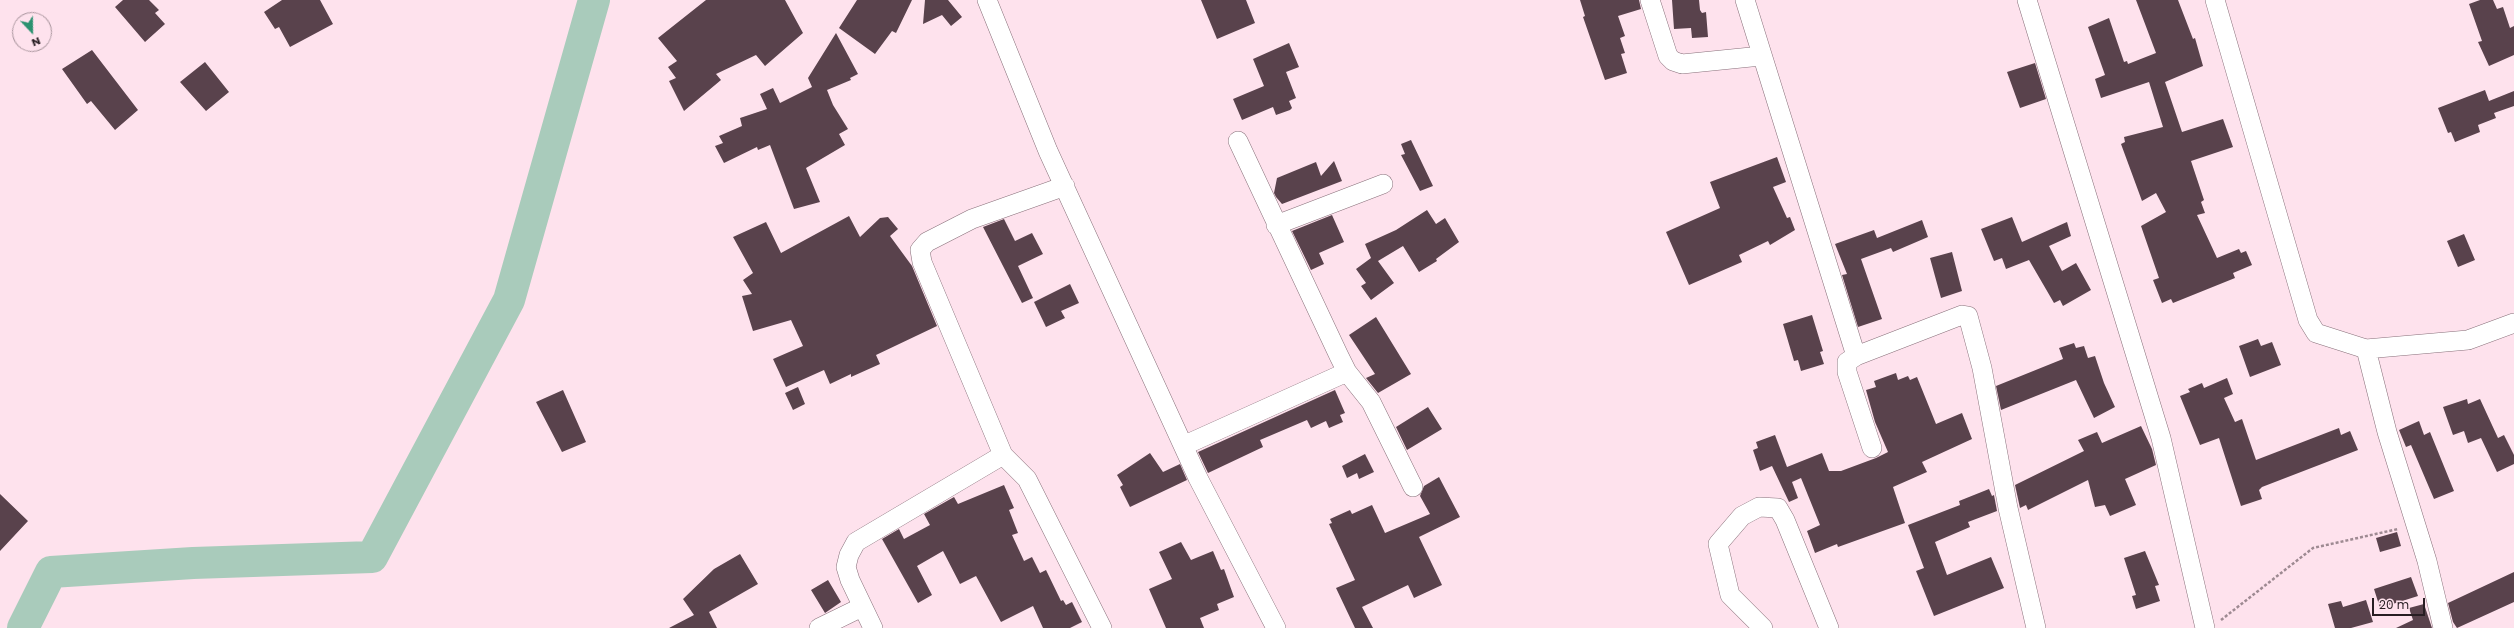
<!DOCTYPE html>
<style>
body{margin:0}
#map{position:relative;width:2514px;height:628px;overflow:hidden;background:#fee2ed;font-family:Poppins,sans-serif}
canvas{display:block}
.north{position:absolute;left:12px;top:12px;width:40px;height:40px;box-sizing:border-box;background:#fee2ed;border:1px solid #a8949c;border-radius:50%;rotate:158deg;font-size:11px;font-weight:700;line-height:16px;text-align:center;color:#281e23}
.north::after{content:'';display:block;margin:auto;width:14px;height:18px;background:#2b9270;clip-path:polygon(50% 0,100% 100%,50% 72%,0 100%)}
.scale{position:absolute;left:2372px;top:598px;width:53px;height:18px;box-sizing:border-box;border:2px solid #281e23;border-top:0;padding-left:5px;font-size:12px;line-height:14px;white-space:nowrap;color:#281e23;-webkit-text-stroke:3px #fee2ed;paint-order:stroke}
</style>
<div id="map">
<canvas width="2514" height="628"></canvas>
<div class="north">N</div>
<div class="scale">20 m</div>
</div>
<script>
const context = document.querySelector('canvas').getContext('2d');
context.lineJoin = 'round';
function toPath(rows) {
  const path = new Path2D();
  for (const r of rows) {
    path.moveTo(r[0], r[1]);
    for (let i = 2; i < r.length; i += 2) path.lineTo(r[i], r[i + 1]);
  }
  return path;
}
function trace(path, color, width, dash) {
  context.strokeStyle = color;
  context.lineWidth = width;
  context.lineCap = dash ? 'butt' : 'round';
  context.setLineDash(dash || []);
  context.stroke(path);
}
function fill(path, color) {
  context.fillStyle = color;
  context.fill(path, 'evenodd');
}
trace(toPath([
 [23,628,51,572,193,563,372,557,509,300,594,0]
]), '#a9cbbb', 32);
fill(toPath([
 [123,0,149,0,159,10,155,13,165,24,145,42,115,7],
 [282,0,320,0,333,24,290,47,279,27,275,29,264,12],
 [706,0,785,0,803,33,765,66,756,55,716,74,721,80,684,111,669,81,676,78,668,67,677,61,658,38],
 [857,0,912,0,896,33,892,31,875,54,839,28],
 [925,0,948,0,962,17,951,26,942,15,923,24],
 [1201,0,1246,0,1255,23,1217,39],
 [1580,0,1639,0,1641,9,1618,16,1625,36,1620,38,1625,53,1621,54,1627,73,1605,80,1583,17,1585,16],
 [1672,0,1699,0,1700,10,1702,13,1706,12,1708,37,1692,38,1691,28,1674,29],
 [2136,0,2178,0,2193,39,2195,38,2203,66,2165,82,2182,132,2223,119,2233,147,2191,161,2204,200,2201,202,2205,213,2197,215,2217,258,2239,249,2241,253,2246,251,2252,265,2233,273,2235,278,2173,303,2171,299,2162,303,2153,280,2159,278,2141,226,2166,212,2156,193,2142,201,2121,144,2125,142,2124,137,2163,127,2149,82,2101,98,2095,79,2105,75,2088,27,2109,18,2124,62,2127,61,2128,64,2156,53],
 [2480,0,2493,0,2497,9,2503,7,2510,28,2514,26,2514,55,2489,66,2478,42,2482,41,2469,4],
 [836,33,858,74,850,78,851,80,827,90,833,105,848,129,839,134,845,145,806,168,820,202,794,209,770,145,758,150,757,147,724,163,715,146,723,143,719,136,742,126,740,118,767,109,760,94,773,88,780,103,812,87,808,78],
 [1289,43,1299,67,1286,72,1296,98,1289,101,1292,108,1290,110,1276,115,1273,107,1242,120,1233,99,1264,86,1253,59],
 [92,50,138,110,115,130,91,101,87,104,62,69],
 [205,62,229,92,206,111,180,82],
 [2035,63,2046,99,2020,108,2007,72],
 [2485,90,2489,101,2514,91,2514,106,2494,113,2496,118,2478,125,2480,132,2455,142,2451,132,2448,133,2438,108],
 [1411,140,1433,186,1420,191,1401,155,1405,154,1401,144],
 [1777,157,1786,182,1773,187,1787,218,1790,217,1795,230,1770,245,1768,241,1739,255,1742,262,1689,285,1666,232,1720,208,1710,182],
 [1334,161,1342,181,1282,204,1276,197,1274,193,1277,178,1316,162,1321,176],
 [1427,210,1436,224,1445,218,1459,242,1436,259,1437,261,1419,272,1403,246,1378,261,1394,283,1371,300,1361,286,1366,283,1356,269,1371,258,1365,244,1396,230],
 [1332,215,1344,242,1319,253,1324,264,1311,270,1292,231],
 [849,216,860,237,880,218,888,217,898,229,890,236,912,266,937,326,876,355,880,364,851,377,851,374,830,384,824,370,786,387,773,359,803,346,791,320,753,331,742,296,752,294,743,280,753,273,733,237,766,222,781,253],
 [2012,217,2022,242,2067,222,2071,236,2049,246,2062,271,2076,263,2091,290,2063,306,2060,300,2054,303,2029,260,2006,269,2002,258,1994,261,1981,229],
 [1004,219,1015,241,1032,233,1043,254,1018,266,1033,298,1022,303,983,227],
 [1922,220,1928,237,1893,252,1891,248,1861,259,1882,319,1858,327,1842,275,1847,274,1835,244,1874,230,1877,238],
 [2464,234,2475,260,2458,267,2447,241],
 [1952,252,1962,291,1941,298,1930,258],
 [1070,284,1079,303,1061,311,1065,318,1046,327,1034,302],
 [1812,315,1823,351,1820,352,1824,364,1801,371,1798,360,1794,361,1783,324],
 [1376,317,1411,374,1378,393,1366,378,1375,374,1349,335],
 [2258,339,2261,346,2272,342,2281,365,2250,377,2239,346],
 [2074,343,2076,348,2084,346,2088,358,2095,356,2104,383,2115,407,2094,418,2076,380,2001,410,1996,386,2063,359,2059,348],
 [1896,373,1898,380,1908,376,1910,380,1917,377,1936,424,1962,413,1972,439,1922,462,1927,472,1893,487,1905,523,1838,547,1837,544,1815,553,1807,531,1820,525,1801,478,1792,482,1798,498,1789,502,1772,466,1760,471,1753,450,1758,448,1756,442,1775,435,1787,467,1822,453,1829,471,1841,471,1876,458,1888,452,1875,422,1866,390,1876,387,1874,381],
 [2227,378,2233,394,2224,398,2235,422,2242,419,2256,460,2339,428,2341,435,2350,431,2358,450,2262,487,2259,490,2262,499,2241,506,2219,438,2200,445,2180,396,2190,392,2188,389,2202,383,2204,388],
 [798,387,805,404,793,410,785,393],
 [563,390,586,442,562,452,536,402],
 [1335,390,1345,413,1340,415,1343,422,1329,428,1326,421,1311,428,1307,420,1260,440,1263,447,1208,473,1198,452],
 [2467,399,2468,404,2480,399,2498,438,2504,435,2514,455,2514,464,2497,472,2481,438,2468,443,2464,431,2453,435,2443,407],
 [1428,407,1442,429,1407,450,1396,427],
 [2419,421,2424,435,2430,432,2454,491,2434,499,2411,445,2406,447,2399,430],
 [2141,426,2152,449,2156,465,2125,479,2136,505,2110,516,2105,505,2095,507,2088,480,2028,510,2026,505,2020,508,2015,485,2084,451,2078,440,2097,432,2102,443],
 [1150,453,1163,472,1180,464,1187,480,1130,507,1120,487,1123,485,1117,475],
 [1365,454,1374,472,1359,479,1357,473,1347,478,1342,466],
 [1439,477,1460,517,1419,537,1442,585,1414,598,1408,585,1362,607,1373,628,1355,628,1336,588,1355,580,1329,524,1332,523,1330,519,1350,510,1352,514,1372,505,1385,533,1430,514,1420,496,1424,486],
 [1004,485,1014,508,1009,510,1018,533,1012,535,1024,561,1032,557,1040,573,1046,570,1061,601,1063,600,1066,605,1072,602,1082,622,1070,628,1043,628,1033,606,1001,622,976,576,960,584,943,551,917,566,932,595,918,603,882,539,899,529,904,539,930,525,924,514,954,497,958,504],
 [1989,489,1992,496,1994,495,1997,511,1968,522,1970,527,1935,542,1947,575,1991,557,2004,588,1934,616,1916,571,1924,568,1908,525,1960,505,1959,501],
 [0,494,28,521,0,551],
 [2397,532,2401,546,2380,552,2376,538],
 [1181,542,1191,560,1213,551,1221,570,1224,569,1234,597,1217,604,1219,610,1200,618,1204,628,1166,628,1149,589,1172,579,1159,552],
 [2145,551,2159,585,2155,586,2160,601,2136,609,2132,596,2136,595,2124,558],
 [740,554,758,584,709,612,717,628,669,628,694,615,683,599,714,569],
 [2514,572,2514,602,2457,628,2453,622,2448,603],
 [2411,577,2418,596,2380,608,2374,589],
 [828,580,841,602,825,613,811,590],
 [2366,600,2373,622,2351,628,2335,628,2328,604,2341,601,2343,607],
 [2424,604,2432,628,2396,628,2413,620,2409,608]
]), '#59424c');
const minor = toPath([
 [987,0,1048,151,1198,478,1276,628],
 [1650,0,1668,56,1673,61,1682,64,1761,56],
 [1745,0,1856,356,1962,315,1968,316,1982,368,2008,508,2036,628],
 [2027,0,2161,438,2205,628],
 [2215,0,2308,320,2316,333,2366,349,2468,340,2514,323],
 [1238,141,1339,356,1347,372,1371,402,1413,487],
 [1065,186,972,219,927,242,920,250,922,262,1003,455,1027,479,1102,628],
 [1276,225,1383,184],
 [2366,349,2387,432,2427,561,2443,628],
 [1856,356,1847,362,1847,372,1872,448],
 [1185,445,1347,372],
 [819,628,862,607],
 [873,628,850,580,846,567,849,555,856,542,1003,455],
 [1763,628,1730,595,1718,544,1742,516,1759,507,1778,508,1785,520,1829,628]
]);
trace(minor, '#88707a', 20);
trace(toPath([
 [2221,620,2313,548,2398,529]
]), '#9e8a92', 2.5, [3, 2]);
trace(minor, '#fff', 19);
</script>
